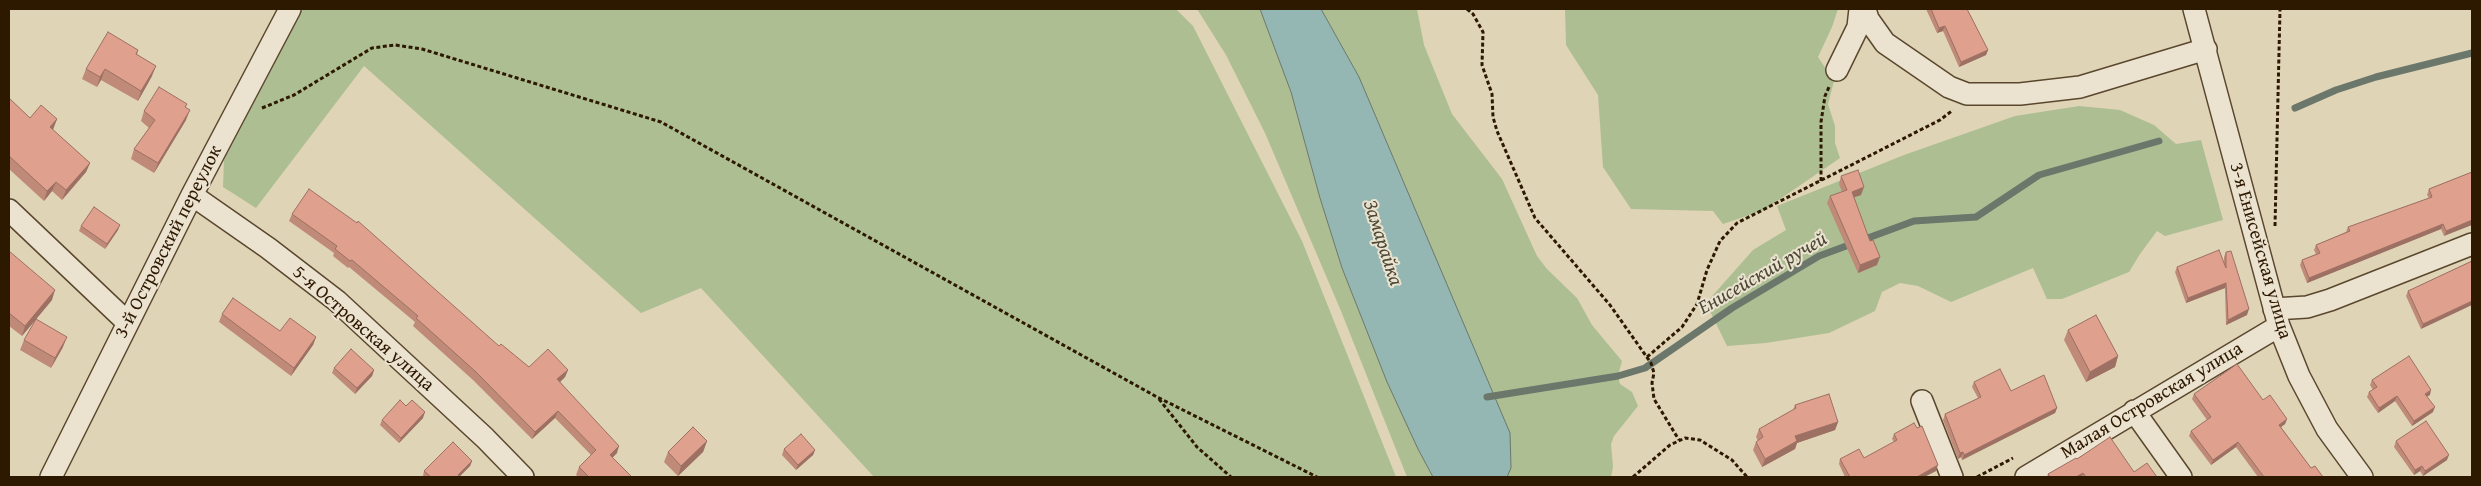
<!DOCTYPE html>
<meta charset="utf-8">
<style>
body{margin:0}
#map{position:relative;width:2481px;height:486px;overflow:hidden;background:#e0d4b7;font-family:"Gentium Book Plus",serif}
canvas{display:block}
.frame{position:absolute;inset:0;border:10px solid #2d1800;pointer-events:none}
</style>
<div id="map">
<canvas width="2481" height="486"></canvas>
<div class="frame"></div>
</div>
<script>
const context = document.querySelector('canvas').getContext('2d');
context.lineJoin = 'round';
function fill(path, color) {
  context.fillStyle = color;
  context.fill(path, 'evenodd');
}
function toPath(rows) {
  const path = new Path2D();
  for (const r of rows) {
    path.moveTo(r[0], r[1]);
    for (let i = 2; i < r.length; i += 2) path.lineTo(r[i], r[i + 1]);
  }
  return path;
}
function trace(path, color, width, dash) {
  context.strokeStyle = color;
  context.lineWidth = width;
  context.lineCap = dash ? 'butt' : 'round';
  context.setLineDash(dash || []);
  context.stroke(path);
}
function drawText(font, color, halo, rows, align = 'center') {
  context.font = font + ' "Gentium Book Plus",serif';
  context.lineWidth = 4;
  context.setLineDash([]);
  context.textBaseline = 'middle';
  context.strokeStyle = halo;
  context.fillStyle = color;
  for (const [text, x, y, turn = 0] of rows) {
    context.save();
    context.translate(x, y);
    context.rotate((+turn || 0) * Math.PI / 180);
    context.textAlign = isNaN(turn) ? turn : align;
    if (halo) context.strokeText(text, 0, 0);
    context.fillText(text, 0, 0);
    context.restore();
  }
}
fill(toPath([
 [303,9,1176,9,1193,26,1302,241,1396,477,874,477,701,288,641,313,364,66,256,208,223,187,224,160],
 [1197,9,1260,9,1291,92,1320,198,1342,268,1387,382,1433,477,1407,477,1341,311,1265,133,1226,55],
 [1321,9,1417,9,1424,45,1452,114,1502,179,1537,256,1547,269,1577,298,1592,325,1622,361,1618,376,1620,384,1632,392,1638,406,1614,436,1611,444,1613,467,1611,477,1507,477,1511,468,1509,433,1359,77],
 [1565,9,1838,9,1832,27,1818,57,1834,81,1828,104,1835,126,1835,143,1840,158,1764,210,1723,224,1713,211,1631,209,1603,167,1598,95,1566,45],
 [2079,106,2120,110,2154,125,2176,144,2201,140,2223,220,2165,236,2157,231,2140,254,2129,272,2062,299,2047,299,2033,268,1951,302,1918,286,1900,283,1882,292,1875,311,1829,333,1766,343,1727,346,1706,303,1753,250,1786,230,1777,206,1904,155,2015,116]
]), '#adbe93');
const water = toPath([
 [1260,9,1321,9,1359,77,1510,433,1511,468,1507,477,1433,477,1418,449,1387,382,1342,268,1320,198,1291,92,1260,9]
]);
fill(water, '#94b7b3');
trace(water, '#6b776b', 1);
trace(toPath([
 [2295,108,2336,90,2376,77,2472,53],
 [1487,397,1618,376,1645,368,1732,308,1819,256,1914,221,1976,217,2039,175,2159,141]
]), '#6b776b', 7);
const minor = toPath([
 [1865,9,1868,19,1885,43,1949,87,1967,94,2020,94,2080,87,2206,49],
 [2194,9,2279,326,2299,376,2327,429,2362,477],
 [1837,70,1858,27,1860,9],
 [192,195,268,248,337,301,485,438,523,477],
 [9,210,127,322],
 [2274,309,2307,307,2330,300,2472,244],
 [1922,401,1952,477],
 [2134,411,2181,477],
 [51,477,192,195,290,9],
 [2026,477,2279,326]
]);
trace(minor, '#5a472e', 24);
trace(toPath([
 [1467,9,1473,14,1483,32,1482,65,1492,94,1493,117,1497,131,1535,218,1610,305,1651,363,1654,373,1652,383,1654,399,1679,440],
 [262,108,294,95,372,48,395,45,422,49,661,122,1157,397,1317,477],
 [1821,181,1821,122,1825,96,1829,87],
 [2275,226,2280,9],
 [1647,357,1682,327,1697,304,1707,270,1720,241,1737,223,1940,120,1953,110],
 [1159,399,1197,447,1231,477],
 [1633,477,1670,445,1685,438,1700,440,1732,460,1747,477],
 [1977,477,2013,458]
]), '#2d1800', 3, [4, 2.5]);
trace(minor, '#ebe3d0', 21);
fill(toPath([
 [1926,9,1967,9,1988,50,1986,55,1959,67,1943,31,1937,33],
 [138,50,137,55,152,76,138,101,101,80,97,87,82,79,86,69],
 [9,98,30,118,57,119,53,130,90,163,86,172,62,200,52,191,44,201,9,169],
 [187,104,185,108,186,120,154,173,131,159,134,149,149,128,141,121,144,111],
 [2472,172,2444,236,2441,229,2307,283,2300,265,2302,260,2316,254,2314,250,2316,245,2346,232,2348,227,2429,198,2427,195,2429,189],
 [1841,176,1861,195,1854,197,1870,241,1877,265,1858,273,1827,203,1830,196,1842,192,1839,184],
 [292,214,499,346,529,367,568,370,565,377,560,382,617,453,612,458,632,477,579,477,576,475,579,467,591,455,555,418,532,439,473,380,413,326,415,322,349,267,348,268,333,256,334,253,289,221],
 [81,226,118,230,105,249,79,231],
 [9,251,52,300,22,336,9,326],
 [2226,252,2247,315,2226,325,2225,288,2186,303,2175,272,2177,267,2224,262,2224,257],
 [2472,261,2421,329,2406,296,2408,291],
 [222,314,280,331,316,337,313,345,291,376,219,322],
 [2068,330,2118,356,2115,367,2086,382,2064,340],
 [24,340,63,347,51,368,20,350],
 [334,368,374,370,372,376,355,394,332,373],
 [2372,380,2430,395,2427,396,2433,412,2412,426,2395,401,2378,413,2367,397,2369,392,2373,390,2370,385],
 [1974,382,2011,391,2057,408,2055,413,1962,460,1961,457,1958,459,1943,420,1945,414,1978,398,1972,387],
 [2194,394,2263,400,2287,419,2285,424,2281,427,2311,468,2323,477,2258,477,2236,447,2211,465,2189,436,2191,431,2207,420,2192,399],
 [1795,405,1838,422,1835,430,1797,443,1795,449,1762,467,1753,450,1756,442,1758,441,1756,437,1759,429,1793,410],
 [406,406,423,418,399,443,380,425,382,420],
 [1894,434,1936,471,1924,477,1845,477,1839,464,1840,459,1864,458,1894,442,1892,439],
 [707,441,703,452,678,476,664,462,668,452],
 [2396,441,2447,460,2423,476,2420,471,2414,475,2394,447],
 [784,449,815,450,813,455,796,470,782,455],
 [2077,459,2134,472,2157,477,2047,477,2048,474],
 [472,461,470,466,460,476,460,477,424,477,423,476,424,471]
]), '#c08a79');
fill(toPath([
 [1945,26,1943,31,1937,33,1939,28],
 [1988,50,1986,55,1959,67,1961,62],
 [156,66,152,76,138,101,141,91],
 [105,69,101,80,97,87,100,77],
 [190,110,186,120,154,173,158,163],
 [57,119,53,129,46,137,50,127],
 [90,163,86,172,62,200,66,190],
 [56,182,52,191,44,201,47,191],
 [1864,187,1861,195,1849,199,1852,192],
 [2472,220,2472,225,2444,236,2446,231],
 [2443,224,2441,229,2307,283,2309,278],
 [120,225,118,230,105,249,107,244],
 [1880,257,1877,265,1858,273,1860,265],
 [2226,283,2225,288,2186,303,2188,298],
 [55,290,52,300,22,336,25,326],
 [2472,301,2472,305,2421,329,2423,324],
 [2249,309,2247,315,2226,325,2228,320],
 [67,337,63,347,51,368,55,358],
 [316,337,313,345,291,376,294,368],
 [2118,356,2115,367,2086,382,2090,372],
 [374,370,372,376,355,394,357,388],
 [568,370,565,377,555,387,557,379],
 [2431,390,2430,395,2423,399,2425,394],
 [2397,396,2395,401,2378,413,2379,408],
 [2435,407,2433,412,2412,426,2414,421],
 [2057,408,2055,413,1962,460,1964,455],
 [558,411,555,418,532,439,535,432],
 [425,412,423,418,399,443,401,438],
 [2287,419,2285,424,2277,430,2279,425],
 [1838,422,1835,430,1797,443,1795,449,1762,467,1765,459,1795,436],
 [707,441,703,452,678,476,681,466],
 [2238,442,2236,447,2211,465,2213,460],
 [619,446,617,453,607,463,610,455],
 [815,450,813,455,796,470,798,465],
 [1963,452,1961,457,1958,459,1960,453],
 [2449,455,2447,460,2423,476,2425,471],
 [472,461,470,466,459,477,458,475],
 [1938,465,1936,471,1924,477,1917,477],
 [2422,466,2420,471,2414,475,2415,470],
 [2083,473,2081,477,2076,477]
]), '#9c7063');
const building = toPath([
 [1931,9,1967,9,1988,50,1961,62,1945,26,1939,28,1931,9],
 [108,32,138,50,136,54,156,66,141,91,105,69,100,77,86,69,108,32],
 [159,87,187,104,185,107,190,110,158,163,134,149,155,120,144,111,159,87],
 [9,98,30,118,41,105,57,119,50,127,90,163,66,190,56,182,47,191,9,156,9,98],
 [1858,170,1864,187,1852,192,1870,241,1873,240,1880,257,1860,265,1830,196,1847,190,1841,176,1858,170],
 [2472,172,2472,220,2446,231,2443,224,2309,278,2302,260,2320,253,2316,245,2350,231,2348,227,2432,197,2429,189,2472,172],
 [309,189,357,223,358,221,499,346,501,344,529,367,548,349,568,370,557,379,619,446,610,455,632,477,589,477,579,467,596,450,558,411,535,432,476,372,416,318,418,316,352,260,350,261,335,249,337,246,292,214,309,189],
 [94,207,120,225,107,244,81,226,94,207],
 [2219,250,2226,268,2226,252,2231,251,2249,309,2228,320,2226,283,2188,298,2177,267,2219,250],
 [9,251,55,290,25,326,9,313,9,251],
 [2472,261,2472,301,2423,324,2408,291,2472,261],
 [233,298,280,331,290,318,316,337,294,368,222,314,233,298],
 [2096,315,2118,356,2090,372,2068,330,2096,315],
 [36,319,67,337,55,358,24,340,36,319],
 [351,349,374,370,357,388,334,368,351,349],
 [2409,356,2431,390,2425,394,2435,407,2414,421,2397,396,2379,408,2369,392,2377,387,2372,380,2409,356],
 [2237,364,2263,400,2270,395,2287,419,2279,425,2311,468,2315,466,2323,477,2264,477,2238,442,2213,460,2191,431,2211,417,2194,394,2237,364],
 [2000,369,2011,391,2044,375,2057,408,1964,455,1963,452,1960,453,1945,414,1981,397,1974,382,2000,369],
 [1829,394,1838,422,1795,436,1797,441,1765,459,1756,442,1763,437,1759,429,1796,408,1795,405,1829,394],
 [400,400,406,406,412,400,425,412,401,438,382,420,400,400],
 [2426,421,2449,455,2425,471,2422,466,2415,470,2396,441,2426,421],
 [1914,423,1917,428,1922,426,1938,465,1917,477,1856,477,1855,476,1853,477,1850,477,1840,459,1859,449,1864,458,1897,440,1894,434,1914,423],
 [693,427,707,441,681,466,668,452,693,427],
 [801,434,815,450,798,465,784,449,801,434],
 [2110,437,2134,472,2147,463,2157,477,2086,477,2083,473,2076,477,2050,477,2048,474,2076,458,2077,459,2110,437],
 [453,442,472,461,458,475,460,477,431,477,424,471,453,442]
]);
fill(building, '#dfa08d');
trace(building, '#9c7063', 1);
drawText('19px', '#2d1800', '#ebe3d0', [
 ["3-й Островский переулок",169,242,-63],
 ["3-я Енисейская улица",2260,251,74],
 ["5-я Островская улица",363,329,41],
 ["Малая Островская улица",2152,401,-31]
]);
drawText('italic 20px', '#4c4836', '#ebe3d0', [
 ["Замарайка",1382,243,72],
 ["Енисейский ручей",1763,274,-30]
]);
</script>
